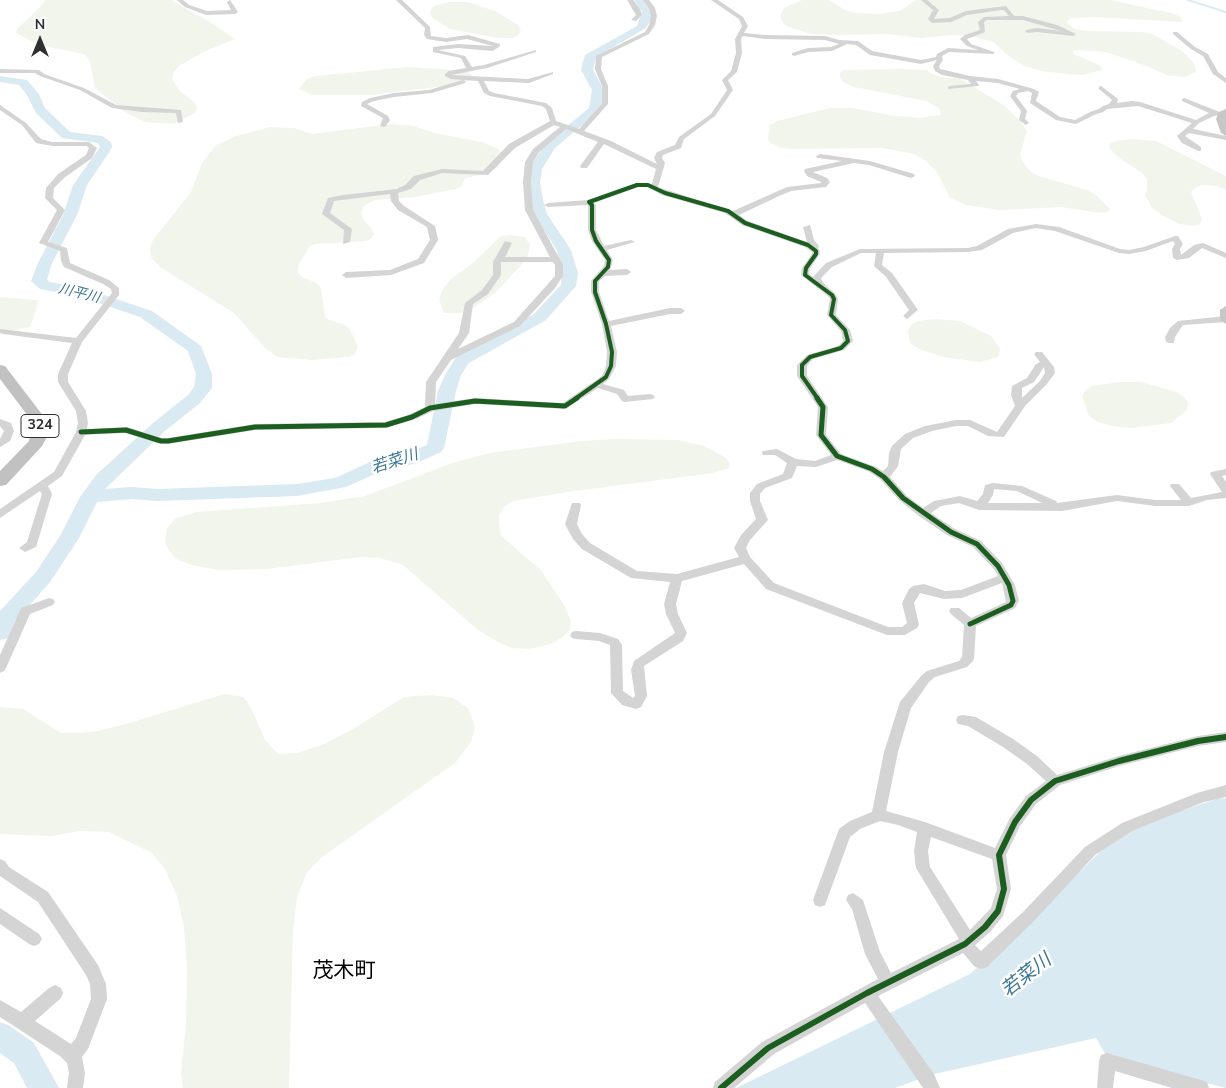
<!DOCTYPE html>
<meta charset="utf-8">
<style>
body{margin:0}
#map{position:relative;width:1226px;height:1088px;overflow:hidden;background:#fff;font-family:"Nunito Sans",sans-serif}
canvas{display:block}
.north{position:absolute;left:15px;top:15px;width:50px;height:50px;-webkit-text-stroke:4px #fff;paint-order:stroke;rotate:0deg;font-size:14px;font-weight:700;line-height:20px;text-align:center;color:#2f2f2f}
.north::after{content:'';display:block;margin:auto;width:18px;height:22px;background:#2f2f2f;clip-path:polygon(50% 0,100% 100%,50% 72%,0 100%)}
</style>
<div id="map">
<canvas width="1226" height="1088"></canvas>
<div class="north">N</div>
</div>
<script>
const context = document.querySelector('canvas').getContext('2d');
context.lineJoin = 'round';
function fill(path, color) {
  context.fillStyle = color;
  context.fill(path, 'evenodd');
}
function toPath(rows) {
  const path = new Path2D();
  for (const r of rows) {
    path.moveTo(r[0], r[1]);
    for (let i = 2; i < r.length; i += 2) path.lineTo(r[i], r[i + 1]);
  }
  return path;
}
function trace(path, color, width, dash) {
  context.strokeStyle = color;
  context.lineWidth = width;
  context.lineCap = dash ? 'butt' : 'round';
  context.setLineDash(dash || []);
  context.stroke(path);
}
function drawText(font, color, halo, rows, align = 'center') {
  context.font = font + ' "Nunito Sans","Noto Sans JP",sans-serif';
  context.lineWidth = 5;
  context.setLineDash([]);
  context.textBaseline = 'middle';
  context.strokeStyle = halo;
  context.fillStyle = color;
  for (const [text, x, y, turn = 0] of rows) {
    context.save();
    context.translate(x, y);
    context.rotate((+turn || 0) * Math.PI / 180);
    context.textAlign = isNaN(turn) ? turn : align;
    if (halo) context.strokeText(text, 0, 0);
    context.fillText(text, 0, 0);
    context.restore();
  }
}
fill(toPath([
 [45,0,171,0,210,22,235,39,203,52,179,66,174,72,172,79,179,90,195,103,197,108,195,113,173,124,145,122,125,112,95,88,90,61,84,54,39,45,16,33,17,29,40,7],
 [802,0,829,0,845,10,856,13,878,14,900,11,916,0,1110,0,1171,13,1181,17,1182,22,1095,17,1072,18,1067,21,1068,24,1075,29,1086,31,1141,32,1152,34,1182,51,1194,63,1196,72,1185,77,1167,75,1144,65,1106,52,1080,50,1073,51,1073,54,1097,64,1102,67,1102,70,1083,75,1068,74,1041,71,1025,66,1010,57,993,42,971,36,952,35,922,38,887,34,838,35,810,34,787,26,783,23,780,16,784,8],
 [448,2,467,2,495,11,518,25,521,29,519,35,513,38,498,38,450,29,434,19,430,14,431,9,434,6],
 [409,67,465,71,471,74,473,78,469,81,461,84,370,95,312,95,299,89,307,79,316,76],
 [899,69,927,70,932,74,945,78,959,78,1005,106,1021,122,1027,131,1020,154,1022,161,1028,169,1034,174,1042,177,1087,190,1097,196,1110,209,1108,212,1101,213,1061,207,999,210,966,205,950,198,937,172,925,160,914,154,883,148,794,149,781,148,770,143,768,139,770,125,777,121,830,108,852,108,896,116,919,118,941,115,940,109,926,101,854,87,843,82,840,77,840,73,844,70],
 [390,124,414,126,434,133,482,142,498,149,502,153,502,159,498,167,484,174,465,178,461,187,455,189,416,197,376,200,368,203,363,207,361,213,363,219,372,229,374,234,371,239,366,241,315,244,310,246,298,266,298,272,302,277,317,283,321,289,325,317,329,320,343,324,349,328,358,346,355,354,349,357,311,360,278,357,266,349,234,313,160,267,151,257,150,247,153,240,191,192,202,163,216,145,236,136,270,127,294,128,312,134],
 [1132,139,1156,141,1226,176,1226,190,1217,186,1202,185,1195,188,1191,192,1202,219,1200,224,1193,226,1180,224,1163,216,1152,208,1145,195,1147,190,1147,179,1141,172,1122,160,1109,148,1110,143,1116,141],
 [510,235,525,237,530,245,527,258,522,264,496,292,472,309,461,313,444,313,439,299,443,289,452,278,472,264,501,236],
 [0,297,37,300,38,304,30,327,0,333],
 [933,319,960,321,991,336,999,347,1000,351,998,357,980,362,943,357,919,349,910,343,908,331,911,325,918,321],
 [1120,382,1141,382,1177,392,1184,397,1188,402,1187,410,1171,423,1130,428,1112,426,1098,422,1089,416,1082,397,1085,391,1092,386],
 [614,439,679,440,704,446,726,458,730,464,729,468,713,473,567,492,513,501,505,506,499,514,499,524,501,536,540,569,564,605,571,621,569,631,561,638,553,643,540,647,528,649,512,648,498,642,478,630,403,565,380,558,361,557,267,569,219,570,192,565,176,559,168,549,165,542,167,528,175,519,196,512,321,503,365,496,455,462,490,453,582,441],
 [224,694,244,697,252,710,265,740,278,754,297,753,322,745,353,729,404,697,432,695,453,698,468,708,475,727,471,742,455,763,322,857,307,872,297,897,293,930,289,1088,183,1088,181,1074,186,1023,187,970,184,927,177,896,165,869,152,853,109,832,79,831,52,836,0,834,0,707,23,709,61,733,80,733,98,731,126,724]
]), '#f1f5ec');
fill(toPath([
 [1226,798,1226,1088,1107,1057,1096,1038,930,1075,895,1088,736,1088,970,974,1029,921,1103,849,1140,825,1216,799]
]), '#daeaf2');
trace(toPath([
 [1188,0,1226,12]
]), '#daeaf2', 2);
fill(toPath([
 [634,0,644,0,652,12,651,19,646,28,596,57,593,70,604,90,601,109,555,148,542,169,540,183,543,200,547,214,571,250,578,273,576,286,546,320,469,363,461,375,456,391,444,448,441,452,417,463,382,471,346,487,297,496,158,501,131,499,97,502,79,538,50,582,14,623,8,638,0,640,0,611,36,572,60,536,80,497,96,475,153,423,188,395,194,387,196,374,188,351,140,317,78,296,40,289,31,281,38,263,63,215,73,185,100,147,98,143,62,138,36,113,27,95,19,85,0,82,0,76,27,80,39,94,45,108,70,132,102,136,111,142,112,147,108,154,87,185,77,215,52,263,47,280,50,282,86,289,152,311,201,346,212,374,212,388,200,403,165,431,105,489,131,487,158,489,297,484,335,478,370,462,405,454,427,445,438,391,445,375,457,356,534,314,561,285,562,273,557,250,533,214,529,200,526,183,528,169,546,143,589,108,592,90,581,70,585,55,637,26,642,12,634,0],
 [0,1022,10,1026,34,1043,59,1088,27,1088,14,1063,0,1053,0,1022]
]), '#daeaf2');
fill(toPath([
 [177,0,183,0,189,5,207,11,231,10,227,2,230,0,238,12,235,14,206,15,185,7,177,0],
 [396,0,402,0,430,27,431,36,446,38,468,35,500,44,500,46,493,51,458,48,438,50,465,56,472,67,484,65,536,50,536,52,487,68,451,75,528,79,553,72,553,74,529,83,484,81,489,91,494,93,546,103,552,108,556,121,579,129,602,104,602,86,595,69,596,56,645,32,649,25,651,16,649,8,643,0,649,0,655,8,657,16,655,25,649,34,602,57,601,69,608,86,608,104,584,131,611,141,657,164,654,158,657,152,675,145,679,137,711,114,727,90,722,80,731,71,736,53,735,39,742,26,739,19,711,0,718,0,743,17,748,26,744,33,765,35,825,36,839,40,858,41,872,51,921,60,936,57,937,54,948,48,978,50,967,46,960,39,965,35,980,30,978,22,984,17,1009,16,1004,10,1001,10,967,15,951,22,932,23,928,19,933,10,921,0,927,0,939,10,934,19,950,18,966,11,1006,6,1014,16,1023,16,1057,25,1076,34,1073,36,1037,32,1028,33,1025,31,1026,30,1037,28,1061,31,1023,20,987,20,984,22,985,32,967,39,971,44,994,52,994,54,949,52,942,56,943,60,939,66,940,69,970,76,998,79,1034,89,1039,92,1036,101,1060,117,1075,120,1090,112,1099,109,1103,106,1109,104,1112,100,1099,89,1099,87,1101,86,1118,99,1117,103,1132,101,1140,102,1196,120,1209,113,1182,101,1182,99,1184,98,1225,114,1214,116,1199,123,1193,129,1226,136,1226,140,1189,133,1185,136,1201,147,1201,151,1198,151,1182,143,1177,136,1192,123,1138,106,1107,109,1103,112,1094,115,1076,124,1056,120,1030,103,1032,93,1028,91,1018,93,1016,96,1027,111,1025,119,1029,123,1026,125,1019,120,1021,111,1010,96,1013,91,1020,89,998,83,976,81,979,85,978,86,948,89,948,87,950,86,971,84,968,80,942,75,935,71,933,66,937,60,921,64,870,55,856,45,847,44,832,51,808,52,794,56,792,55,792,53,808,48,831,47,839,44,825,40,765,39,743,36,741,39,742,53,737,72,728,80,733,90,715,116,684,139,681,148,663,155,662,158,665,163,658,187,733,211,787,187,821,183,821,182,807,176,804,171,805,169,842,161,817,158,816,156,820,154,870,161,914,174,915,176,911,178,869,165,854,163,813,172,827,178,830,182,826,187,791,191,779,196,739,215,748,221,807,242,803,227,810,225,814,240,819,246,818,248,820,251,820,254,810,268,809,274,813,277,826,263,860,249,968,248,977,246,1008,229,1036,224,1059,227,1120,249,1129,250,1144,247,1175,236,1178,236,1183,244,1180,249,1181,255,1194,245,1203,243,1226,253,1226,258,1202,248,1189,258,1177,260,1173,258,1172,249,1175,244,1173,241,1146,251,1129,254,1119,253,1055,231,1036,228,1013,233,982,250,968,252,884,253,882,265,892,273,918,310,907,319,903,316,909,310,886,277,874,266,876,253,861,253,832,267,822,277,821,279,826,286,835,293,838,299,836,315,850,330,853,341,844,350,813,359,807,366,807,376,828,407,826,435,841,454,876,467,883,471,888,466,889,453,892,446,905,434,925,426,956,420,970,420,997,432,1015,406,1011,395,1012,386,1027,378,1036,364,1040,362,1034,354,1036,352,1042,352,1054,367,1055,373,1046,385,1025,406,1004,437,988,436,968,426,956,426,932,431,913,438,901,449,898,466,890,477,907,496,923,508,934,501,960,496,977,501,983,494,985,485,993,483,1022,486,1056,501,1057,503,1117,495,1155,500,1181,500,1170,486,1171,484,1179,484,1191,498,1222,492,1210,474,1211,472,1226,469,1226,475,1222,476,1226,482,1226,498,1207,500,1189,506,1155,506,1117,501,1062,511,979,510,959,503,941,506,931,513,955,529,981,541,1002,563,1015,585,1019,601,1015,608,976,626,974,659,972,662,967,667,935,677,929,682,911,708,898,752,886,811,925,822,995,848,1010,818,1026,796,1046,781,1027,764,1003,747,968,726,958,724,956,720,958,716,963,715,976,717,1013,739,1037,756,1057,775,1119,756,1198,736,1226,732,1226,742,1198,746,1119,766,1060,785,1036,804,1020,826,1006,855,1011,889,1003,916,990,932,975,945,981,951,1023,912,1085,847,1122,823,1197,793,1226,785,1226,797,1204,802,1132,831,1095,855,1033,922,987,967,981,969,975,967,963,953,878,996,934,1074,940,1088,923,1088,865,1003,774,1054,734,1088,713,1088,715,1082,762,1042,878,979,865,954,852,909,846,900,848,895,853,893,863,900,880,952,891,973,959,939,916,868,914,851,917,832,898,825,880,821,860,829,850,837,825,905,820,907,815,905,813,900,839,829,850,821,872,812,884,752,900,702,921,676,927,671,959,661,962,657,964,625,951,614,949,611,951,608,959,608,971,618,1006,602,1002,583,962,598,944,599,920,593,914,603,919,625,917,628,905,635,887,635,766,589,744,564,682,581,676,604,678,614,687,633,683,641,644,666,647,696,641,707,636,709,622,705,611,693,610,645,599,641,576,639,572,638,570,635,572,632,576,631,600,633,618,639,622,645,623,691,633,698,635,696,631,670,634,661,675,633,666,614,664,604,670,582,631,578,582,549,573,539,565,524,572,503,580,503,581,505,577,524,582,534,590,543,637,571,677,574,739,557,734,548,741,535,756,519,750,501,750,493,757,484,783,474,787,463,775,455,763,455,762,453,763,451,777,449,796,459,815,461,831,455,816,435,818,407,797,376,797,365,807,355,838,346,843,341,841,331,827,315,830,299,828,296,801,275,802,268,812,254,812,252,805,247,742,225,725,213,662,195,647,187,638,187,594,203,596,205,596,230,604,246,631,240,635,242,607,250,613,260,610,270,627,269,631,272,627,275,605,276,599,281,599,292,609,321,670,308,681,308,685,311,681,314,670,314,611,326,617,352,616,366,609,379,603,384,624,390,628,396,650,394,653,395,655,397,653,399,625,402,622,401,617,394,598,388,565,409,475,404,433,411,416,419,386,428,255,430,168,444,157,443,125,433,85,435,62,476,48,486,52,494,36,547,25,552,19,548,27,542,42,494,40,491,0,518,0,509,54,472,76,432,78,423,76,411,58,382,58,374,72,343,3,334,0,333,0,329,76,338,112,293,111,289,103,284,64,267,61,261,60,251,39,243,57,210,45,198,46,188,58,174,86,155,89,148,87,146,52,146,36,143,22,125,0,110,0,105,26,123,41,139,52,142,89,142,97,148,92,158,64,178,54,188,53,198,65,210,48,242,67,248,70,263,109,280,119,288,119,295,82,342,68,374,68,382,86,411,88,423,87,429,126,427,162,438,168,438,255,424,385,422,408,415,425,407,426,382,459,333,465,303,482,290,493,275,493,262,505,241,512,243,505,257,550,257,525,210,523,182,525,162,533,149,560,127,554,125,515,148,488,175,442,173,420,180,411,189,398,193,399,201,404,206,435,226,438,240,424,263,391,275,346,278,342,275,346,272,390,270,418,259,430,240,427,227,398,210,391,201,390,194,334,201,330,213,352,229,350,242,343,244,344,230,322,214,328,198,343,195,397,189,405,185,414,176,442,169,483,171,509,144,550,121,546,109,542,106,490,96,484,93,478,81,451,79,445,76,445,74,449,71,466,68,461,58,433,52,433,47,458,44,493,46,467,39,446,42,427,39,424,35,425,28,396,0],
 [566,129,598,142,580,166,581,168,587,168,604,144,656,169,652,184,637,183,588,200,548,203,544,205,548,207,588,205,588,230,592,241,605,260,604,266,591,281,591,292,602,324,607,352,606,366,602,376,563,403,475,398,435,404,436,382,451,360,520,326,555,288,563,276,563,265,533,210,531,182,533,162,539,152,566,129],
 [501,262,553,262,555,265,555,276,514,322,458,349,469,333,473,304,488,294,501,275,501,262],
 [1044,367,1045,373,1040,381,1022,398,1022,388,1034,382,1044,367],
 [837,460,868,471,880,479,899,500,919,516,947,535,973,547,994,569,998,576,961,590,945,591,924,584,913,586,909,589,902,603,907,623,902,627,888,627,774,583,750,557,746,548,750,540,768,520,760,501,760,494,765,488,792,478,797,466,816,467,837,460],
 [994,489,1017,491,1042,503,988,503,993,495,994,489],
 [931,837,992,859,997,889,991,908,970,930,930,867,928,851,931,837],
 [627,0,633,0,640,9,642,15,636,21,631,20,636,15,627,0],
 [1173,32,1177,32,1195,47,1208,54,1218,72,1226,78,1226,83,1213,74,1203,56,1191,49,1173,34,1173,32],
 [0,69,39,70,44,74,84,88,116,105,181,110,183,122,178,123,176,113,142,112,112,108,80,90,40,76,35,73,0,73,0,69],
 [463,80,465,81,465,83,432,93,394,97,374,101,367,104,388,116,390,120,385,127,380,126,383,118,361,106,362,102,370,98,394,93,429,90,463,80],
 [1226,316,1226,322,1183,325,1175,337,1174,343,1168,343,1166,341,1165,337,1170,328,1178,321,1226,316],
 [0,419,11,423,14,431,10,441,0,447,0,439,4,431,0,426,0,419],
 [49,598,53,599,55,602,53,605,30,614,6,668,4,671,0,673,0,655,21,608,49,598],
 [0,859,5,861,9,867,48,892,98,965,106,984,107,999,88,1049,82,1057,85,1073,83,1088,67,1088,69,1073,67,1063,60,1056,0,1017,0,1000,21,1012,49,988,55,985,61,988,63,993,61,998,35,1021,71,1044,76,1038,91,999,90,984,86,975,38,902,0,876,0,859],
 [0,908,39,934,42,939,39,944,34,946,29,944,0,924,0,908],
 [1107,1053,1201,1080,1207,1082,1209,1088,1172,1088,1115,1071,1113,1088,1097,1088,1099,1061,1101,1055,1107,1053]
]), '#d4d4d4');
fill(toPath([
 [1226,109,1226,136,1221,133,1216,119,1219,112,1226,109],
 [1226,306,1226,324,1220,320,1220,310,1226,306]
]), '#c7c7c7');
fill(toPath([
 [0,365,5,366,44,417,48,425,47,437,42,446,6,485,0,486,0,471,29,441,32,425,31,420,0,379,0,365]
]), '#c1c1c1');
trace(toPath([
 [575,399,606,377,611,366,612,352,606,324,595,292,595,281,608,267,609,260,596,241,592,230,592,205,589,202,637,185,648,185,665,193,728,211,745,223,808,245,816,251,816,254,806,268,805,275,832,295,834,299,831,315,845,330,848,341,841,348,810,357,802,365,802,376,818,399]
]), '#1b5e20', 4);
trace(toPath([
 [817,398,823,407,821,435,837,456,872,469,884,477,903,498,951,532,977,544,998,566,1009,585,1013,601,1011,605,970,624],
 [81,432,126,430,161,441,168,441,255,427,386,425,412,417,430,408,475,401,565,406,577,398]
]), '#1b5e20', 5);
trace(toPath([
 [721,1088,768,1048,867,993,965,944,985,927,998,911,1004,889,999,855,1015,822,1031,800,1055,781,1119,761,1198,741,1226,737]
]), '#1b5e20', 6);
drawText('italic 14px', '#3d7691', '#fff', [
 ["川平川",79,294,14]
]);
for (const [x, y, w] of [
 [40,426,38]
]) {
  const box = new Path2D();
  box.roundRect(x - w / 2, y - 11.5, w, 23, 4);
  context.fillStyle = '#fff';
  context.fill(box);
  trace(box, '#2f2f2f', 1);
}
drawText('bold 14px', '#2f2f2f', null, [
 ["324",40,426]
]);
drawText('italic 16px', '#3d7691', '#fff', [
 ["若菜川",395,462,-18]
]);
drawText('italic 19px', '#3d7691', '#fff', [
 ["若菜川",1027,976,-38]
]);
drawText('21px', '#000', '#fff', [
 ["茂木町",344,972]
]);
</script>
